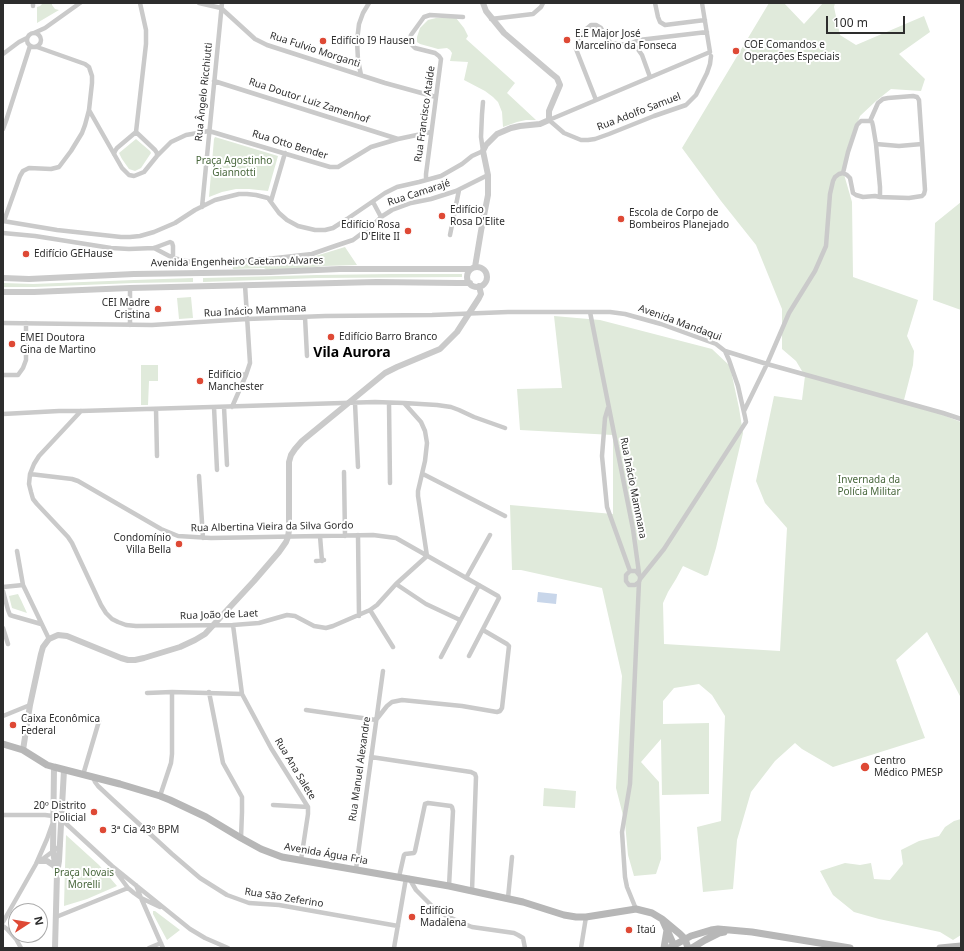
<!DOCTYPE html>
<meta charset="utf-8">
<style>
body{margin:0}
#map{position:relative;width:964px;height:951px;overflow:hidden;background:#fff;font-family:"Noto Sans",sans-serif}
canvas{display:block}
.frame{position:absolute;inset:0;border:4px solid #2d2d2d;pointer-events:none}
.north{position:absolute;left:8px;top:903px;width:40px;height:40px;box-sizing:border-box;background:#fff;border:1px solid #ababab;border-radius:50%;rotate:78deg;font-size:11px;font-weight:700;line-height:16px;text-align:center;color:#2d2d2d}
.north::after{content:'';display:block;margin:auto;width:14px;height:18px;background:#de4935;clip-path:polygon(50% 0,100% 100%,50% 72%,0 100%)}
.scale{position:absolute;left:826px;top:16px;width:79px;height:18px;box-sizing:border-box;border:2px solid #2d2d2d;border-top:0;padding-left:5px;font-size:12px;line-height:14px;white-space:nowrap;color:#2d2d2d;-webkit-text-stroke:3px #fff;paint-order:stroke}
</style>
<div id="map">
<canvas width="964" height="951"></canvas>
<div class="frame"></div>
<div class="north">N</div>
<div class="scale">100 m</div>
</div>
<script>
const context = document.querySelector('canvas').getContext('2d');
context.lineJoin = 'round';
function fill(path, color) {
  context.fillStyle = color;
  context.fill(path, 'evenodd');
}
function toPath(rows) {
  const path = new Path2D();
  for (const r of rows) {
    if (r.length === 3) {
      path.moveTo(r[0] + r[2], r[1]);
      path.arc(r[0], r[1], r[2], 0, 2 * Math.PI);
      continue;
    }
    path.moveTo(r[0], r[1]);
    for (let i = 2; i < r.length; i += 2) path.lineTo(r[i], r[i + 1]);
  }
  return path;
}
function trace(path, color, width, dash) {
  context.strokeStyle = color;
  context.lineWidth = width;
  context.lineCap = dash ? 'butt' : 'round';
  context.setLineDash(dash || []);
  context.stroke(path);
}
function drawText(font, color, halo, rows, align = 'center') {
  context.font = font + ' "Noto Sans",sans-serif';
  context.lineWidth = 4;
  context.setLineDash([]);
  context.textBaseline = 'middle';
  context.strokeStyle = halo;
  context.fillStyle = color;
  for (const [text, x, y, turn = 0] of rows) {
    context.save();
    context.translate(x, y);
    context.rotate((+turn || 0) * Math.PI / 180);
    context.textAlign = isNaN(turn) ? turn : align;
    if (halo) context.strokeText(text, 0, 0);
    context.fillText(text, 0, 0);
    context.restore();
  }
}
fill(toPath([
 [43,3,52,3,52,5,55,9,59,10,37,23,37,7,40,6],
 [769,3,784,3,804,24,823,3,835,3,834,7,840,35,856,45,924,16,930,32,899,54,925,79,921,91,891,89,876,101,860,116,847,151,843,171,852,202,853,277,918,300,907,336,914,351,913,365,904,400,961,422,961,698,927,632,896,660,925,738,833,767,802,749,795,743,775,761,751,792,737,840,733,889,703,892,697,827,721,821,725,716,712,695,699,684,674,688,663,701,663,724,709,723,709,794,662,795,661,739,641,762,659,782,661,859,656,874,634,876,628,855,625,823,616,788,622,676,602,588,521,570,512,570,510,505,613,514,613,435,520,430,517,389,562,388,554,316,600,320,712,349,730,366,739,408,743,433,728,497,716,548,708,575,705,576,683,566,676,579,668,592,663,603,664,644,780,651,787,528,765,503,756,481,774,396,802,400,805,376,796,361,782,349,782,309,756,245,721,201,682,148],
 [436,18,456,18,464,28,468,36,466,39,515,83,507,93,536,120,526,120,517,122,503,127,502,112,498,102,493,97,485,91,464,80,468,62,450,61,452,53,450,50,447,48,438,49,431,47,420,44,417,42,417,37,420,28,428,20],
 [215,137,278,156,268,191,249,189,236,189,222,192,209,197,214,139],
 [136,139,150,151,151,153,141,168,135,171,129,169,122,159,119,153],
 [961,202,961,310,933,300,935,223],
 [345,247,357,265,324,266,270,272,264,268,233,269,232,264,265,263,270,259,295,260,309,258],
 [392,274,462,274,462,277,317,278,203,282,203,278,317,275],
 [193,278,193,282,134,283,34,287,3,287,3,283,33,284,134,280],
 [191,297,193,318,179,319,177,298],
 [141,365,158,365,158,381,149,381,148,405,141,405],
 [18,594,21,600,27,613,12,608,9,596],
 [544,788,576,791,575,808,543,806],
 [961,819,961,935,953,940,940,932,879,919,854,912,833,895,820,871,845,863,860,865,871,863,874,879,890,880,903,864,901,850,919,841,939,836,945,827,954,821],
 [66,835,99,865,117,886,87,899,64,906,65,868],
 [153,911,155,911,180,930,167,940,153,914]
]), '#e0eadb');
fill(toPath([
 [538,592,557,594,556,604,537,602]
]), '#c8d6ea');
trace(toPath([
 [33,3,33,6],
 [199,3,221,8,255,39,267,45,385,83,436,97],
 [655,3,658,17,660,22,665,25,705,20],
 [702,3,710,52,549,120,564,133,581,140,588,140,595,139,609,134,654,116,686,105,696,95,707,73,710,64,711,56],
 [491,19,533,14,541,7,543,3],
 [34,40,7],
 [34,33,45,28,80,3],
 [627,45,639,40,707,32],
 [3,54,19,42,27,38],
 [361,75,358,60,357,41,359,24,363,13,369,3],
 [214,81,398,139],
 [596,100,576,49,577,42,579,38,584,31,591,25,596,25,601,28,606,38,611,43,627,45,637,48,642,55,650,77],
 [89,110,122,168,129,175,134,176,144,172,157,156,171,142,186,135,209,131,330,167,338,167,371,147,398,139,431,132],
 [870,121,878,103,883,99,888,98,913,96,917,97,919,100,922,144],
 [3,129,6,121,30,46],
 [136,132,146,44,146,30,140,3],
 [136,132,155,150,157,153,157,156],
 [876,144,899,146,922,144,925,190,924,194,922,196,909,198,880,197],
 [114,154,115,151,117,148,136,132],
 [426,180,426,174,441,59,439,56,435,53,415,48,412,45,410,40,411,35,424,17,430,15,463,17],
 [271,201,285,153],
 [373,202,381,217],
 [202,207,222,3],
 [3,221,57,230,121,237,130,237,140,236,154,232,175,223,195,210,215,200,239,194,247,194,256,195,268,198,279,213,287,220,298,226,315,230,325,230,333,228,347,219,385,193,397,187,419,182,441,176,462,164,472,156,483,151,481,137,482,114,483,102],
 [4,221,20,176,23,171,29,168,51,169,59,167,71,151,82,133,85,125,89,110,92,83,92,76,89,67,85,64,37,47],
 [3,233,35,236,111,248,129,249,154,248,170,242,172,243,173,246,173,258],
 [450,235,459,190],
 [154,248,173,258,191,262,200,263,267,259,312,254,335,246,353,240,373,225,381,217,392,210,411,203,431,199,456,191,488,175],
 [130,288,130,325],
 [590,312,633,529,639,573],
 [305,317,307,356],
 [3,323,152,325,247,319,325,316,432,315,508,312,610,312,625,314,661,324,716,344,725,351,729,360,738,386,745,417,746,422,664,549,640,579],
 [725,351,767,364,943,413,961,419],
 [227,372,246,375],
 [3,375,18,375,23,368,26,360,26,323],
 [355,403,358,467],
 [389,403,390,483],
 [404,403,437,405,451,407,459,410,474,417,505,428],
 [214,407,217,470],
 [224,407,227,465],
 [232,407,246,375,250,363,245,285],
 [608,408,605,418,602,456,607,507,630,571],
 [156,409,157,456],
 [81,411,39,456,34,464,30,474,29,484,31,492,33,499,37,504,68,537,72,543,101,605,106,613,112,619,118,622,126,625,136,626,233,625,259,623,287,615,295,616,314,626,326,628,333,626,370,610,377,605,396,584,427,556],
 [744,411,767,364,789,313,815,271,826,246,830,194,833,181,835,177,839,174,843,173,847,175,850,178,853,193,856,195,863,197,875,196,880,197,880,187,876,144,873,126,872,122,870,121,861,121,857,125,848,152,843,173],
 [3,414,59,411,81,411,375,402,404,403,421,422,425,431,427,443,425,461,418,491,418,496,427,556],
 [344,472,345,536],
 [30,474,72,479,78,481,161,529,178,536,211,538,373,535,396,538,498,596,499,598,469,656],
 [423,474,505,516],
 [199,476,203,538],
 [358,535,359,616],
 [320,536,322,561],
 [17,551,23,585,49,639],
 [316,561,324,560],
 [466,578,490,535],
 [396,584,426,604,460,620],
 [3,587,23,585],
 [3,591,8,610,10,615,13,616,41,624],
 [370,610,393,647],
 [233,625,242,694,271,748,308,807,308,814,301,860],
 [3,628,8,644],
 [441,657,479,585],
 [209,692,223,763,242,797,242,812,241,838],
 [147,693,172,692,242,694],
 [306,710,376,720,387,706,392,702,402,700,462,706,497,712,500,711,502,708,509,646,507,644,483,630],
 [3,716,30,705],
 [371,757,471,772,475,774,476,777,472,891],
 [83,775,99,721],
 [93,777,95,782,98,786,113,800,172,854,200,878,227,895,249,903,279,905,398,926],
 [160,796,171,763,172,754,172,692],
 [273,805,308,807],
 [3,815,45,815,53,816,62,820,112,866,190,929,205,938,228,948],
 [40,861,60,846],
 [114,869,128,888,134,893,141,898,160,907],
 [356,869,383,671],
 [399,877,404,855,405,854,414,853,415,851,425,804,428,803,451,806,452,807,453,811,449,886],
 [409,878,416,890,432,906,445,915,462,923,472,927,514,933,518,935,523,938,525,948],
 [136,885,141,898,163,948],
 [508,898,512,857],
 [636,909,627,887,625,877,622,832,630,784,639,582,640,579,640,576,636,571,630,571,626,575,626,581,629,585,635,585,639,582],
 [56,917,128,888],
 [3,922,23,887,36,864,47,839,52,825],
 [3,926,7,929,16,939,21,948],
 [149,948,161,943],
 [394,948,406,878],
 [581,948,586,917]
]), '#cacaca', 4.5);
trace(toPath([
 [475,267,481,231,488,195,488,175,483,151,486,145,497,134,511,128,520,126,540,124,549,120,549,111,560,85,557,78,552,74,504,33,486,11,483,3],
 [477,277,10],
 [3,278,29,279,134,274,270,272,340,269,471,269],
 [3,292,34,292,130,288,377,282,458,283,470,283],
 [23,750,30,705,41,654,43,647,49,639,58,635,67,636,121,658,128,660,135,660,144,658,180,647,195,640,205,634,254,581,279,552,286,542,288,537,289,530,289,462,291,455,295,449,302,441,385,373,397,367,440,349,457,332,479,298,481,294,479,286],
 [54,767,53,851,56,870],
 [40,861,47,861,56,867],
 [55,948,57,873,59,861,64,770]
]), '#cacaca', 6);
trace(toPath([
 [3,744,23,750,47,765,54,767,120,784,160,796,170,800,206,817,241,838,261,849,282,857,449,886,523,902,564,915,576,917,586,917,636,909,652,913,662,919,680,934,685,939,688,948],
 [663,921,675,948],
 [664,948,667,930],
 [669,948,691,936,711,930,718,929,752,932,850,948],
 [692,948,705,940,719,933,724,932],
 [940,948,961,946]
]), '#b7b7b7', 7);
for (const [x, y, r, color] of [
 [567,40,4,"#de4935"],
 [323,41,4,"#de4935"],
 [736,51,4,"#de4935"],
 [442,216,4,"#de4935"],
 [621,219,4,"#de4935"],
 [408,231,4,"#de4935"],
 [26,254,4,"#de4935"],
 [158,309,4,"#de4935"],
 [331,337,4,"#de4935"],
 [12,344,4,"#de4935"],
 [200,381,4,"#de4935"],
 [179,544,4,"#de4935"],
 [13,725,4,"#de4935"],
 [865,767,5,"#de4935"],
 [94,812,4,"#de4935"],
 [103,830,4,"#de4935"],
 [412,917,4,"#de4935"],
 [629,930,4,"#de4935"]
]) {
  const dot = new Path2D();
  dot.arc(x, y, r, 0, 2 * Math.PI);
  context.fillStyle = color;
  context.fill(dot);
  trace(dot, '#fff', 1.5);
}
drawText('10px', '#2d2d2d', '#fff', [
 ["E.E Major José",575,34],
 ["Marcelino da Fonseca",575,46],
 ["Edifício I9 Hausen",331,41],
 ["COE Comandos e",744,45],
 ["Operações Especiais",744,57],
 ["Edifício",450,210],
 ["Rosa D'Elite",450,222],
 ["Escola de Corpo de",629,213],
 ["Bombeiros Planejado",629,225],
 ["Edifício Rosa",400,225,"right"],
 ["D'Elite II",400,237,"right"],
 ["Edifício GEHause",34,254],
 ["CEI Madre",150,303,"right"],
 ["Cristina",150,315,"right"],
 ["Edifício Barro Branco",339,337],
 ["EMEI Doutora",20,338],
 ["Gina de Martino",20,350],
 ["Edifício",208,375],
 ["Manchester",208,387],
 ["Condomínio",171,538,"right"],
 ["Villa Bella",171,550,"right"],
 ["Caixa Econômica",21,719],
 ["Federal",21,731],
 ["Centro",874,761],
 ["Médico PMESP",874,773],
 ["20º Distrito",86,806,"right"],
 ["Policial",86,818,"right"],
 ["3ª Cia 43º BPM",111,830],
 ["Edifício",420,911],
 ["Madalena",420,923],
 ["Itaú",637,930]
], 'left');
drawText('10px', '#2d2d2d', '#fff', [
 ["Rua Fulvio Morganti",315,50,18],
 ["Rua Ângelo Ricchiutti",204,92,-84],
 ["Rua Doutor Luiz Zamenhof",309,101,18],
 ["Rua Adolfo Samuel",639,112,-21],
 ["Rua Francisco Ataíde",425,114,-82],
 ["Rua Otto Bender",290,145,17],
 ["Rua Camarajé",419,193,-18],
 ["Avenida Engenheiro Caetano Alvares",237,262,-1],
 ["Rua Inácio Mammana",255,311,-3],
 ["Avenida Mandaqui",680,323,20],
 ["Rua Inácio Mammana",633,488,79],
 ["Rua Albertina Vieira da Silva Gordo",272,527,-1],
 ["Rua João de Laet",219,615,-2],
 ["Rua Ana Salete",295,769,59],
 ["Rua Manuel Alexandre",360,769,-82],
 ["Avenida Água Fria",326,854,10],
 ["Rua São Zeferino",284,898,9]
]);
drawText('10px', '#48673c', '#fff', [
 ["Praça Agostinho",234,161],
 ["Giannotti",234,173],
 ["Invernada da",869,480],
 ["Polícia Militar",869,492],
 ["Praça Novais",84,873],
 ["Morelli",84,885]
]);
drawText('bold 14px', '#000', '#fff', [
 ["Vila Aurora",352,353]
]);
</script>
